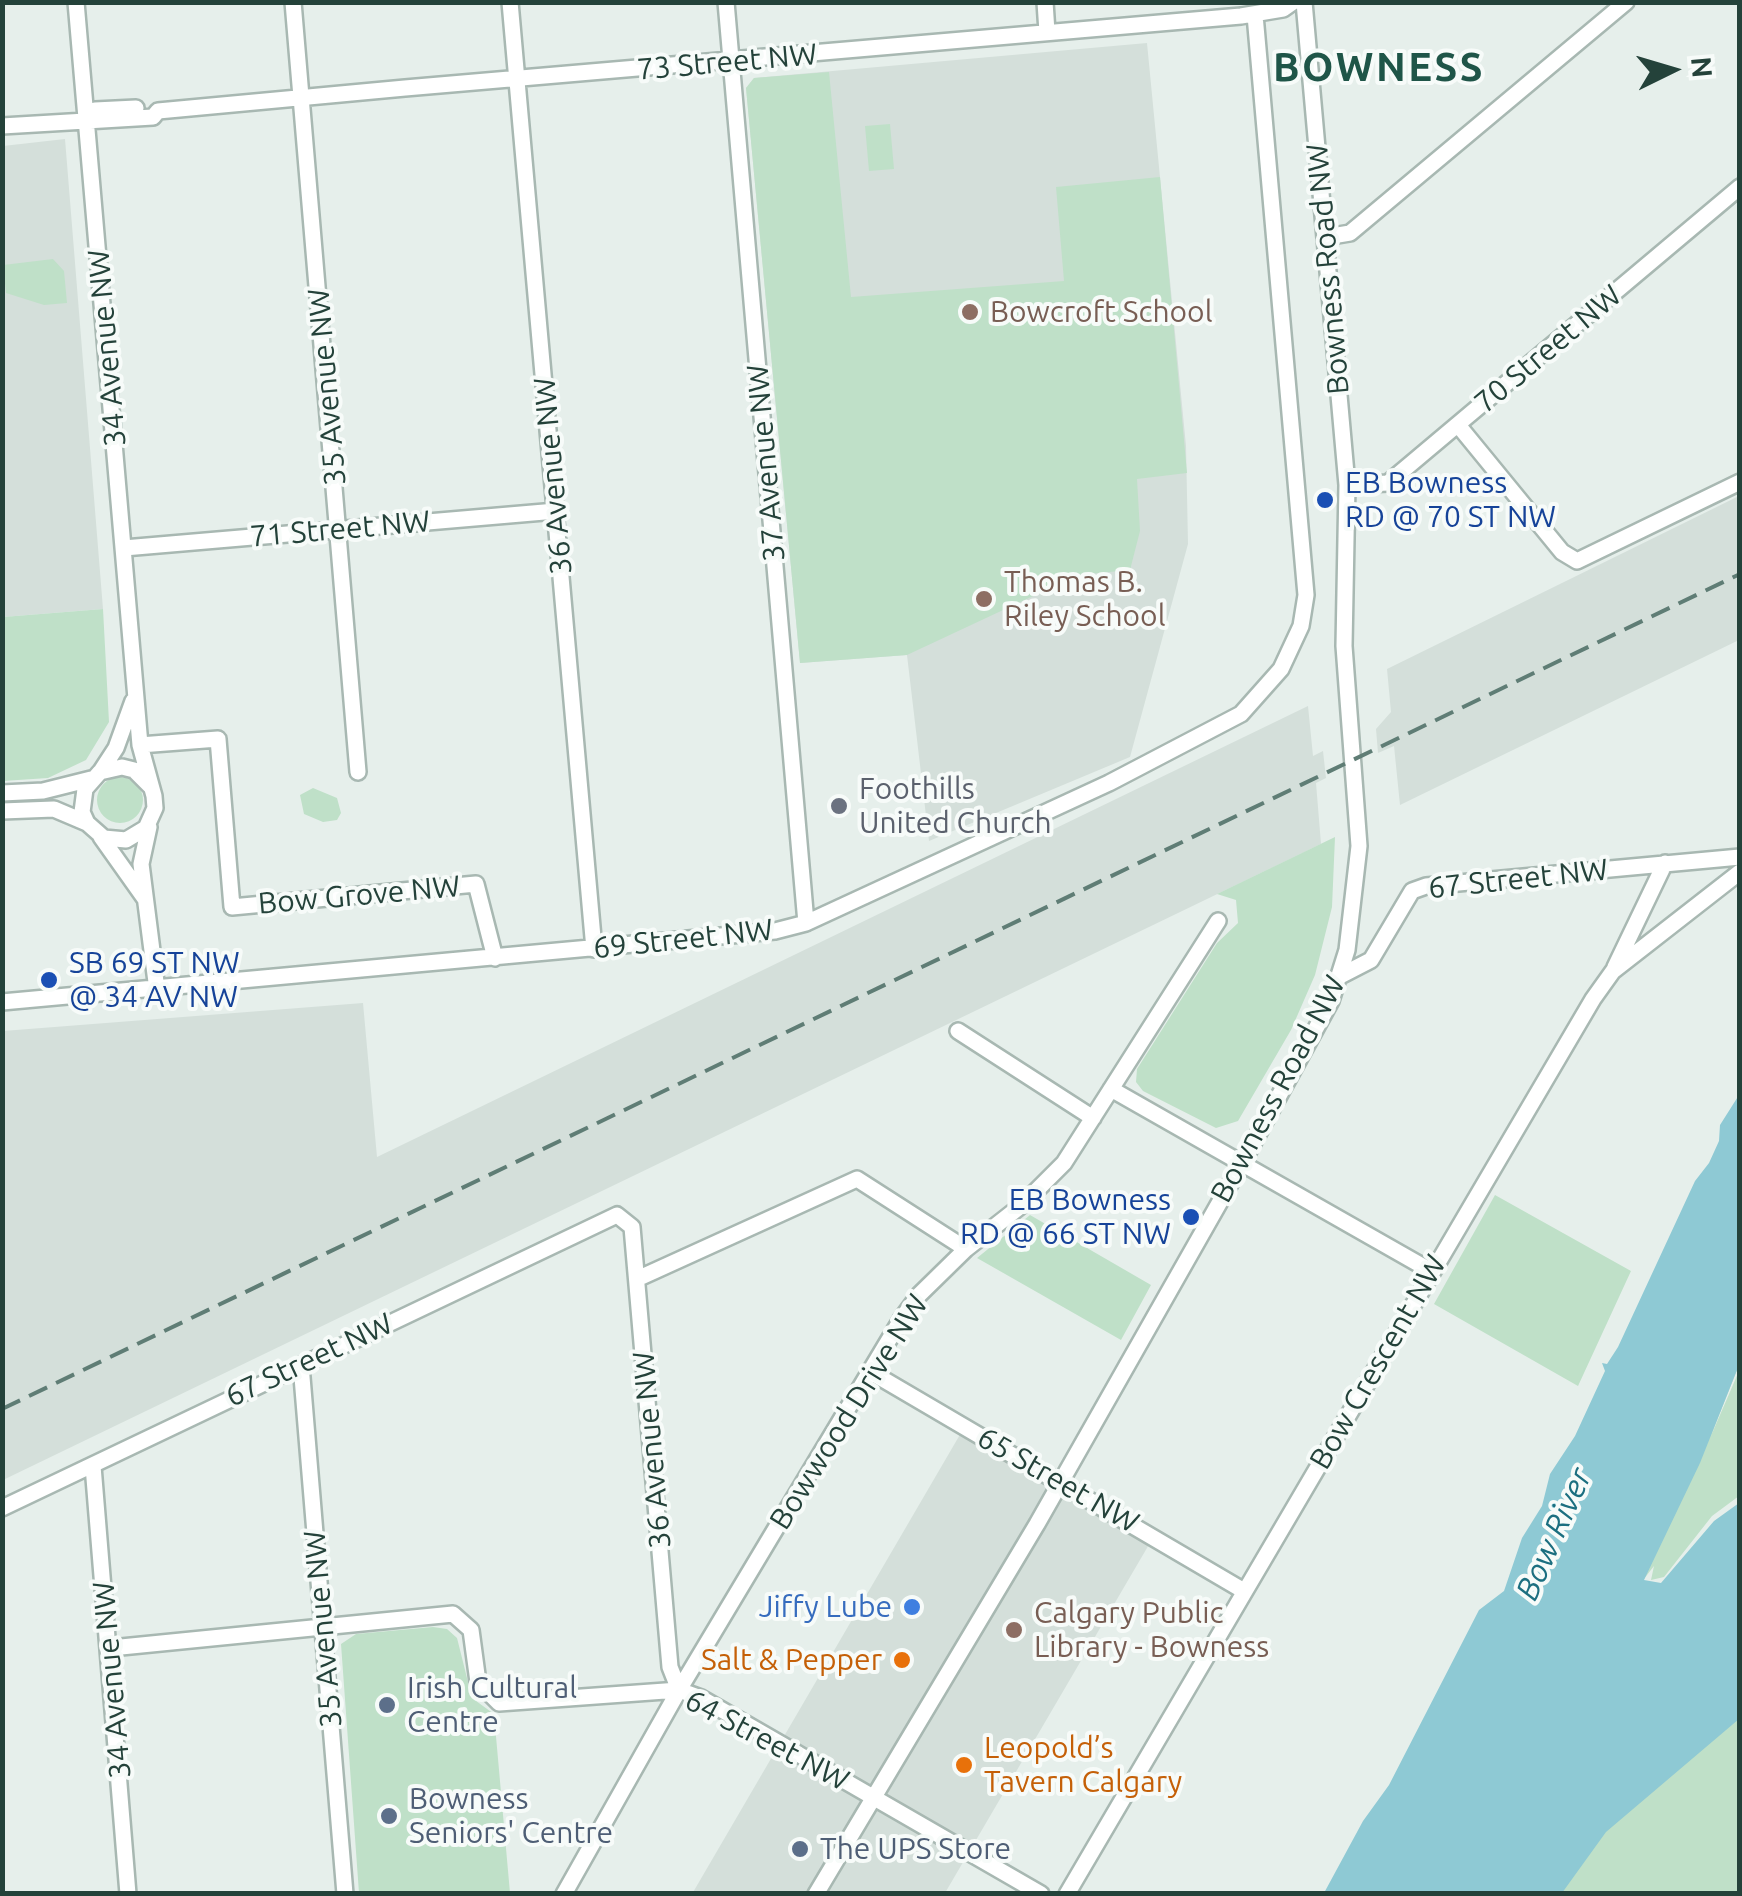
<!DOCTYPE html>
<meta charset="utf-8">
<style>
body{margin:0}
#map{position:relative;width:1742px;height:1896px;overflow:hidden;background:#e6efeb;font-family:Ubuntu,sans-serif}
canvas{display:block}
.frame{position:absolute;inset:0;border:5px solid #24423a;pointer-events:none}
.north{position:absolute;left:1622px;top:20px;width:100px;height:100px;-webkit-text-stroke:8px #f7fbf9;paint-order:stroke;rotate:85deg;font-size:28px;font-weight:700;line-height:40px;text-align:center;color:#24423a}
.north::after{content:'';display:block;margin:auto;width:35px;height:45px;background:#24423a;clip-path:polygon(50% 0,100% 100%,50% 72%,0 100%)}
</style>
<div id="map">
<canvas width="1742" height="1896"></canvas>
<div class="frame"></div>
<div class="north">N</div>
</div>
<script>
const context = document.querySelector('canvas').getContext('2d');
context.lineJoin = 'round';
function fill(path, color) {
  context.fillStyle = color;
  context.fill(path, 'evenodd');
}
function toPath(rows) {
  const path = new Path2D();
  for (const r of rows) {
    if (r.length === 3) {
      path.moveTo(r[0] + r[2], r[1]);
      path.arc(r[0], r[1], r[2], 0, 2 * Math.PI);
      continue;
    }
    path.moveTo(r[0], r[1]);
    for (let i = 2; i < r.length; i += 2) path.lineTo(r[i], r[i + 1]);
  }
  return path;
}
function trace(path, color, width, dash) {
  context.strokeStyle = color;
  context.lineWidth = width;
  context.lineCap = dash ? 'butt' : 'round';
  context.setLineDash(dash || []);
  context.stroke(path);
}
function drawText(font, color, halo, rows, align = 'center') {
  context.font = font + ' Ubuntu,sans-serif';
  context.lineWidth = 8;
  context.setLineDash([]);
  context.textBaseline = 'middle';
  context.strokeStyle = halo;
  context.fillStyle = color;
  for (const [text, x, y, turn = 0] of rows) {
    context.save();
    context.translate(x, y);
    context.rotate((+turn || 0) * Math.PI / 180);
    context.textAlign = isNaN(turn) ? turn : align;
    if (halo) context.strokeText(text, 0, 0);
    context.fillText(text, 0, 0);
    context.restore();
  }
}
fill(toPath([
 [1147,43,1186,446,1188,544,1130,757,929,841,907,655,800,663,746,88,754,78],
 [65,139,103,609,3,617,3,146],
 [1739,496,1739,640,1400,805,1394,746,1378,753,1376,729,1391,712,1387,669],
 [1308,706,1313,756,1323,751,1326,778,1316,783,1321,844,3,1480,3,1031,363,1003,377,1157],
 [965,1426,1154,1536,945,1893,692,1894]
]), '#d4dfda');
fill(toPath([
 [829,72,851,297,1064,281,1056,187,1160,177,1187,473,1137,479,1140,531,1130,570,1078,575,907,655,800,663,746,88,754,78],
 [890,124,894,169,869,171,865,126],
 [53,259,64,271,67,303,44,305,6,293,3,265],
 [103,609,109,722,86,760,48,778,3,781,3,617],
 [120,800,23],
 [313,788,337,798,341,813,337,820,323,822,304,814,300,795],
 [1335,837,1332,907,1315,975,1291,1030,1238,1121,1216,1128,1143,1091,1136,1082,1137,1069,1217,943,1238,923,1236,900,1217,894],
 [1495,1195,1631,1271,1578,1386,1434,1304],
 [1030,1215,1151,1285,1121,1340,977,1258],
 [1739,1365,1710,1438,1739,1371,1739,1496,1712,1516,1664,1577,1651,1580,1654,1566,1640,1584,1673,1418],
 [433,1627,447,1629,457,1638,472,1698,494,1714,510,1893,359,1893,341,1644,356,1634],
 [1739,1699,1739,1893,1457,1894]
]), '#bfe0c8');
fill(toPath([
 [1739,1095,1739,1365,1700,1463,1644,1580,1661,1583,1714,1521,1739,1503,1739,1719,1606,1832,1562,1893,1324,1893,1363,1821,1389,1785,1479,1610,1504,1591,1522,1538,1542,1506,1550,1474,1575,1436,1605,1371,1602,1363,1607,1364,1618,1347,1695,1181,1709,1163,1719,1141,1720,1125]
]), '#8ec9d4');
const minor = toPath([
 [76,2,140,745,154,796,155,808,146,828,126,840,104,838,87,823,82,812,85,789,100,772,122,767,134,770,150,786],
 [293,2,358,772],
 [510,2,594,949],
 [726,2,806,923],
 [1045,2,1047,32],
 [86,118,95,110,136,108],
 [2,126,153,117,158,111,405,88,1241,16,1283,9,1293,2],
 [1326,237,1350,233,1626,2],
 [1458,425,1562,552,1577,561,1740,482],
 [1347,485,1388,483,1740,187],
 [124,548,556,511],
 [140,745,218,739,232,907,476,884,495,958],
 [101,771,116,748,133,701],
 [2,793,43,791,91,779],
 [2,811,54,809,87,823],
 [149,827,141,864,157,990],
 [101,837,145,899],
 [1615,967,1665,863],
 [1340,976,1371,960,1412,891,1426,886,1740,857],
 [2,1002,775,931,806,923,1109,783,1241,714,1281,669,1301,626,1306,595,1255,15],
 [958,1031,1093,1118],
 [1111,1089,1431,1271],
 [637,1279,857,1179,966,1249],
 [301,1365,345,1894],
 [869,1371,1244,1591],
 [93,1466,128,1894],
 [2,1508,617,1215,632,1227,670,1667,679,1690],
 [111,1648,453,1614,471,1630,478,1682,499,1703,679,1690,701,1698,1041,1894],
 [564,1894,679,1690,902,1318,919,1295,966,1249,1022,1205,1064,1163,1218,921],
 [816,1894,1037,1524,1251,1147,1331,1001,1347,950,1359,846,1344,646,1347,485,1304,2],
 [1067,1894,1593,999,1613,971,1740,872]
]);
trace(minor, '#a8b8b2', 20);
trace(minor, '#fff', 15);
trace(toPath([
 [2,1409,1740,574]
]), '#5f7d75', 4, [20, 10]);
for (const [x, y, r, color] of [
 [970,312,10,"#8d6e63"],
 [1325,500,10,"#1a4fb4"],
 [984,599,10,"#8d6e63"],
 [839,806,10,"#6b7280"],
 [49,980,10,"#1a4fb4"],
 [1191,1217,10,"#1a4fb4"],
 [912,1607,10,"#3f7fe0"],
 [1014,1630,10,"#8d6e63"],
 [902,1660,10,"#e8710a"],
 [387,1705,10,"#5c6f8a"],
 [964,1765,10,"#e8710a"],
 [389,1816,10,"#5c6f8a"],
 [800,1849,10,"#5c6f8a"]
]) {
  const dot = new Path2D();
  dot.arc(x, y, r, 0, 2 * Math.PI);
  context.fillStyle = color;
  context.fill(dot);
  trace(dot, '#f7fbf9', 4);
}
drawText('30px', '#24423a', '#f7fbf9', [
 ["73 Street NW",727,62,-5],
 ["Bowness Road NW",1328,269,-95],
 ["34 Avenue NW",107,348,-95],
 ["70 Street NW",1548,349,-40],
 ["35 Avenue NW",327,387,-95],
 ["37 Avenue NW",766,463,-95],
 ["36 Avenue NW",553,476,-95],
 ["71 Street NW",340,529,-5],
 ["67 Street NW",1518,879,-6],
 ["Bow Grove NW",359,895,-5],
 ["69 Street NW",683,939,-6],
 ["Bowness Road NW",1278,1089,-62],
 ["67 Street NW",309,1360,-25],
 ["Bow Crescent NW",1378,1362,-60],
 ["Bowwood Drive NW",849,1412,-58],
 ["36 Avenue NW",652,1450,-95],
 ["65 Street NW",1058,1480,30],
 ["35 Avenue NW",323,1629,-95],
 ["34 Avenue NW",112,1680,-95],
 ["64 Street NW",767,1740,28]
]);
drawText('30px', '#785e54', '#f7fbf9', [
 ["Bowcroft School",990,312],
 ["Thomas B.",1004,582],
 ["Riley School",1004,616],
 ["Calgary Public",1034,1613],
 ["Library - Bowness",1034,1647]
], 'left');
drawText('30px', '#164399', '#f7fbf9', [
 ["EB Bowness",1345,483],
 ["RD @ 70 ST NW",1345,517],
 ["SB 69 ST NW",69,963],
 ["@ 34 AV NW",69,997],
 ["EB Bowness",1171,1200,"right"],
 ["RD @ 66 ST NW",1171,1234,"right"]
], 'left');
drawText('30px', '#5b616d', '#f7fbf9', [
 ["Foothills",859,789],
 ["United Church",859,823]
], 'left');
drawText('30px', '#366cbe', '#f7fbf9', [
 ["Jiffy Lube",892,1607]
], 'right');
drawText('30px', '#c56008', '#f7fbf9', [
 ["Salt & Pepper",882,1660],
 ["Leopold’s",984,1748,"left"],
 ["Tavern Calgary",984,1782,"left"]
], 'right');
drawText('30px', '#4e5e75', '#f7fbf9', [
 ["Irish Cultural",407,1688],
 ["Centre",407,1722],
 ["Bowness",409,1799],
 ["Seniors' Centre",409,1833],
 ["The UPS Store",820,1849]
], 'left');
drawText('italic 32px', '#1c6f80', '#f7fbf9', [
 ["Bow River",1554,1534,-66]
]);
context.letterSpacing = '2.5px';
drawText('bold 40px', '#1f5548', '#f7fbf9', [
 ["BOWNESS",1379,68]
]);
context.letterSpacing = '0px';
</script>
